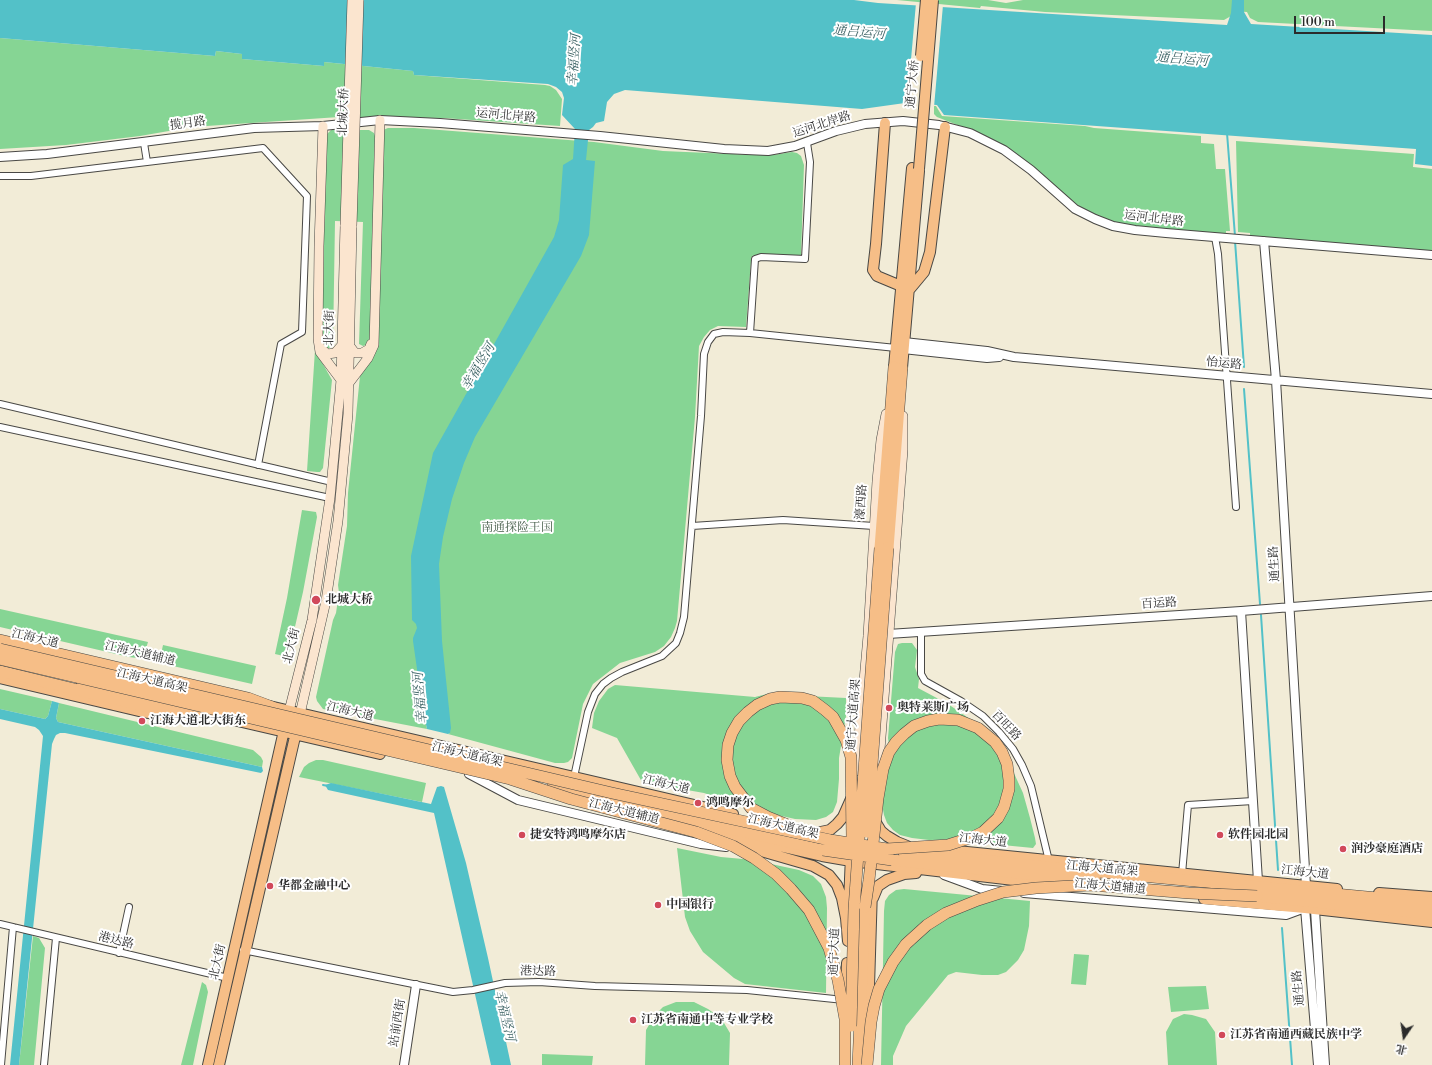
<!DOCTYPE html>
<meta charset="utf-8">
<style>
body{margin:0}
#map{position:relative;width:1432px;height:1065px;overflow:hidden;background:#f2ecd7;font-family:"Libre Bodoni","Noto Serif SC",serif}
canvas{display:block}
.north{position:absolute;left:1384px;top:1017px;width:40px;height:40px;-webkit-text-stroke:3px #fff;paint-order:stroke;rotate:193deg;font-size:11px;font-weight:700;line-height:16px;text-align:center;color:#2b2b2b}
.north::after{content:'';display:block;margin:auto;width:14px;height:18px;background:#2b2b2b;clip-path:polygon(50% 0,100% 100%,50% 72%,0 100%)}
.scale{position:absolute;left:1294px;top:16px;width:91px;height:18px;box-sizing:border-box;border:2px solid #2b2b2b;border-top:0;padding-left:5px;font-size:12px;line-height:14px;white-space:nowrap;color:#2b2b2b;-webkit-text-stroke:3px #fff;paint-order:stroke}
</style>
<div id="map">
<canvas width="1432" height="1065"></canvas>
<div class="north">北</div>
<div class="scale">100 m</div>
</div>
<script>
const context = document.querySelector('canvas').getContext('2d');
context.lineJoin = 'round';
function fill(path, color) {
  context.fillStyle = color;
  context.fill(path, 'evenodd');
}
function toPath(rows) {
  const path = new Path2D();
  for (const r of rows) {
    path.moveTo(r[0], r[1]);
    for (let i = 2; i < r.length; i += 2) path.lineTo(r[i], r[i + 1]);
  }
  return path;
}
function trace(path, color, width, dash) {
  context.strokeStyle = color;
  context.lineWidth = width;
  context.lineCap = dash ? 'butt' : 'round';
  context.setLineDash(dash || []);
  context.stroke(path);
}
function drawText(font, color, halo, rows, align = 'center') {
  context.font = font + ' "Libre Bodoni","Noto Serif SC",serif';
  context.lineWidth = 4;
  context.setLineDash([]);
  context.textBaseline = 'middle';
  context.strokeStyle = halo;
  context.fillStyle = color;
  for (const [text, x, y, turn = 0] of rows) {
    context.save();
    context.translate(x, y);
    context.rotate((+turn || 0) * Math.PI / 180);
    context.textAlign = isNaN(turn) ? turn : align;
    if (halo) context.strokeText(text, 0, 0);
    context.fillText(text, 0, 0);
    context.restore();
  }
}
fill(toPath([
 [897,0,988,0,1006,3,1023,0,1432,0,1432,31,1258,22,1250,18,1247,12,1233,11,1231,16,1224,20,1201,19,1045,12,981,6,980,8],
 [0,38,215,56,216,51,242,54,242,59,324,66,324,62,413,71,414,75,545,85,550,86,556,90,562,99,560,126,443,118,339,117,192,127,140,136,66,145,0,149],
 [934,106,936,106,942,116,1085,126,1094,128,1201,136,1201,143,1214,144,1216,169,1225,169,1230,231,1226,231,1226,235,1134,227,1112,222,1087,211,1076,204,1017,154,1007,148,988,137,937,117,934,114],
 [388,128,414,128,594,142,663,151,755,155,773,155,792,152,797,153,801,156,804,165,801,256,761,254,752,256,751,261,746,327,718,326,710,330,704,337,699,346,695,417,677,621,675,628,671,637,664,646,655,652,620,663,593,684,583,704,572,758,568,762,564,763,555,763,448,734,450,733,423,711,427,729,323,709,317,701,316,697,333,620,336,613,339,593,338,585,347,526,348,493,360,376,372,357,383,130],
 [331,130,369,130,374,133,375,136,370,339,366,345,363,346,359,344,363,222,335,221,333,345,329,348,326,348,322,343,326,135],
 [1236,141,1414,154,1413,167,1432,169,1432,252,1250,236,1250,233,1238,232],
 [315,350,332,380,323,468,320,472,317,472,307,471],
 [302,510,316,512,317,517,303,592,288,657,275,654,287,598],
 [0,609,148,642,145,652,142,656,137,658,129,657,0,627],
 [902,643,912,643,917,650,915,667,919,679,918,688,948,704,967,717,978,725,1007,758,1023,793,1030,818,1035,838,1036,844,1033,848,992,844,982,843,976,839,929,840,912,838,900,835,893,830,887,823,884,815,882,804,889,745,888,738,895,652,898,644],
 [163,645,256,666,252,684,164,664,160,659],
 [615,685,755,697,767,694,846,698,846,716,839,758,839,779,837,802,833,812,826,817,816,820,795,819,751,809,704,793,642,782,617,738,592,728,594,713,599,701,608,689],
 [0,689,52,701,48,716,45,719,0,709],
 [59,703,253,750,261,757,263,761,262,767,58,722,56,718],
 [316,760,323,760,426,783,422,802,299,777,304,767,309,763],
 [677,848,721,857,743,859,771,864,799,870,813,876,821,884,826,897,827,908,826,993,745,984,734,978,703,952,690,931,685,917],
 [904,889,1030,901,1029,926,1024,950,1018,960,1006,972,998,975,982,975,956,972,948,975,906,1026,893,1056,893,1065,881,1065,884,911,885,901,889,895,896,890],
 [33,936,39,938,45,948,34,1065,19,1065],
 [1074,954,1089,955,1086,985,1071,984],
 [202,982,206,985,208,992,193,1065,181,1065],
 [1206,986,1209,1009,1171,1012,1168,987],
 [676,1002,694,1002,708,1009,721,1018,730,1033,729,1065,645,1065,646,1030,655,1015,663,1007],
 [1184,1014,1192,1015,1206,1019,1215,1032,1217,1065,1168,1065,1166,1032,1173,1019],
 [542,1054,593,1056,592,1065,542,1065]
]), '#86d594');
fill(toPath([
 [0,0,854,0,878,3,1227,25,1231,13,1232,0,1244,0,1244,12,1251,24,1432,35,1432,166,1415,164,1416,149,944,115,937,105,905,103,862,109,625,90,614,94,607,102,604,121,596,123,593,127,589,130,586,160,595,161,589,235,581,256,475,437,464,463,452,499,443,537,439,564,442,641,451,728,450,733,448,734,427,729,423,711,413,641,413,638,417,628,416,624,412,620,411,556,433,453,554,237,559,220,563,165,573,159,575,129,562,115,564,98,562,92,556,87,548,84,414,75,413,71,324,62,324,66,242,59,242,54,216,51,215,56,0,38],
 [52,701,59,703,56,718,58,722,262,767,263,771,261,773,65,733,60,733,56,735,54,739,52,744,19,1065,10,1065,43,736,39,730,35,727,0,719,0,709,45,719,48,716],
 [331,783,431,804,437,787,441,786,444,787,466,863,488,958,511,1065,491,1065,434,813,328,790,325,785]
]), '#53c1c8');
fill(toPath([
 [916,3,943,5,934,107,907,105]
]), '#f2ecd7');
trace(toPath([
 [1227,133,1235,236],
 [1235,241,1244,367],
 [1244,389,1260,604],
 [1261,615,1278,870],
 [323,785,328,786],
 [1282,928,1292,1065]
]), '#53c1c8', 2);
const minor = toPath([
 [144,143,147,162],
 [0,176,31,176,263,148,307,196,302,332,281,344,258,465],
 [1215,237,1218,254,1236,507],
 [750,333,755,259,761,257,805,259,810,162,807,143],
 [0,404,332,482],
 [0,427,330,498],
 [692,526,783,520,874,526],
 [921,633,921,674,925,681,961,701,983,716,999,732,1013,749,1022,765,1031,786,1049,861],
 [574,777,588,712,595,694,603,684,611,678,622,672,662,656,676,643,680,633,684,617,701,416,704,354,708,342,714,334,723,332,750,333,896,348],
 [1182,874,1188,805,1253,801],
 [0,924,228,978],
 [243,950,453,992,473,990,505,983,539,982,595,986,747,990,844,1000],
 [119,953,129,907],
 [1,1065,13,927],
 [44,1065,56,938]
]);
const tertiary = toPath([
 [0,157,47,154,254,128,323,126,380,120,440,123,600,136,724,149,768,151,795,146,836,131,865,124,903,121,939,125,970,133,1004,150,1031,170,1075,209,1095,219,1113,226,1135,230,1166,233,1432,255],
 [1264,241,1276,380,1306,886],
 [904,342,987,351,1014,357,1432,394],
 [903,349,987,358,999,357],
 [1241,611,1258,881],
 [888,634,1241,611,1432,596],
 [469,774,518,800,701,844,726,847],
 [944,875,982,889,1002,891],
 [1024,893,1286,915,1305,908,1318,1065],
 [1315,910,1325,1065],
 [404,1065,416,985]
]);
const secondary = toPath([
 [323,126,319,246,318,339,320,352,341,380],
 [349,345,355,353,362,353,369,349,371,344],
 [320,347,327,354,335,353,342,345],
 [349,383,368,358,374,345,380,120],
 [289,711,312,620,330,498,341,380,345,225],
 [300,714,326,601,338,521,348,414,352,226],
 [856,771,868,636,877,481,881,440,886,414],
 [878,776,903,450,903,416]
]);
const primary = toPath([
 [885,123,876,244,873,270,877,276,901,286],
 [909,290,924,272,930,252,945,127],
 [894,367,912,168],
 [902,368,919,171],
 [0,678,143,712,167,716],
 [82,685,185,709],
 [265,705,733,814],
 [203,713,380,754],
 [875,821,881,831,887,836,897,842,907,846],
 [692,826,822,856,851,861,1048,884],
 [816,833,830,830,837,824,843,817,851,799],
 [742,843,761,851,813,866,829,875,837,885,842,898,846,918,848,941],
 [937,849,1337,889],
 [1379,893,1432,897],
 [873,898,878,886,887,880,904,874,916,873],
 [1204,899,1305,908,1432,922],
 [849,903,851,855],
 [845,1007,847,963],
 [868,1019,872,889],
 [208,1065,285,726],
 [219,1065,297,728]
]);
const trunk = toPath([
 [880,548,894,367],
 [888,548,902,368],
 [0,640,248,698,272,707],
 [0,671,169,712,209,715],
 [552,788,823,850],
 [903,851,1045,867,1432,903],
 [892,860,1095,881],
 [1247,895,1432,914],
 [858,1065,865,907]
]);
trace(minor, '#494845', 8);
trace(tertiary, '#494845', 10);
trace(secondary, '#494845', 10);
trace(primary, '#494845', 12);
trace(trunk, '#494845', 12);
trace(minor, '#fff', 6);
trace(tertiary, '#fff', 8);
trace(secondary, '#fbe5cf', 9);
trace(primary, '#f6be87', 10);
trace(trunk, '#f6be87', 11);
const secondaryBridge = toPath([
 [345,225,352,0],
 [352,226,359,0]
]);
const primaryBridge = toPath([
 [921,56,926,0],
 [919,169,933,0]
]);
const trunkBridge = toPath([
 [0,649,612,793,830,840,887,849,948,845,973,837,983,832,998,818,1004,807,1009,789,1009,780,1007,764,1002,752,995,742,978,728,958,720,939,719,928,721,914,726,904,734,896,742,889,752,883,769,878,798,869,880,865,907],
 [0,659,510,779,571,799,696,832,733,846,754,858,776,874,791,889,809,910,829,948,838,980,845,1019,845,1065],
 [793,827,768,817,751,808,735,787,730,776,727,760,728,745,732,733,739,721,748,712,757,705,770,699,780,697,802,698,813,701,825,710,833,717,846,740,851,757,852,839],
 [867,832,888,548],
 [823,850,892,860],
 [851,1026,854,909,880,548],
 [867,1065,871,1022,874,1006,879,989,893,962,906,944,927,925,946,913,978,900,1003,892,1036,888,1091,885,1189,893,1257,896]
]);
trace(secondaryBridge, '#494845', 10, []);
trace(primaryBridge, '#494845', 12, []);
trace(trunkBridge, '#494845', 12, []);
trace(secondaryBridge, '#fbe5cf', 9);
trace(primaryBridge, '#f6be87', 10);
trace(trunkBridge, '#f6be87', 11);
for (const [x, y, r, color] of [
 [316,600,5,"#d1495b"],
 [889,708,4,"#d1495b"],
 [142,721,4,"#d1495b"],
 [698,803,4,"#d1495b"],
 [522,835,4,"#d1495b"],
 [1220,835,4,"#d1495b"],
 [1343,849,4,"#d1495b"],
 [270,886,4,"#d1495b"],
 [658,905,4,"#d1495b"],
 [633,1020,4,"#d1495b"],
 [1222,1035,4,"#d1495b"]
]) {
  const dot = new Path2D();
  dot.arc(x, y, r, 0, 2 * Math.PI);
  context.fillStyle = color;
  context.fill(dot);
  trace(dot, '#fff', 1.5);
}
drawText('12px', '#2b2b2b', '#fff', [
 ["通宁大桥",913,84,-85],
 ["北城大桥",344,112,-88],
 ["运河北岸路",506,116,5],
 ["揽月路",188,124,-8],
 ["运河北岸路",822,125,-18],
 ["运河北岸路",1154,219,7],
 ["北大街",330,328,-89],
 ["怡运路",1224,364,5],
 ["濠西路",862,502,-86],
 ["通生路",1275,564,-93],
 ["百运路",1159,604,-4],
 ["江海大道",35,639,13],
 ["北大街",292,646,-76],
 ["江海大道辅道",140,654,13],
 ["江海大道高架",152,681,13],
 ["江海大道",350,712,13],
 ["通宁大道高架",854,715,-86],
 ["百旺路",1006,726,47],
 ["江海大道高架",467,755,13],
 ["江海大道",666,785,13],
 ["江海大道辅道",624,812,14],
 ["江海大道高架",783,827,13],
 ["江海大道",983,841,6],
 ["江海大道高架",1102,869,5],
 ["江海大道",1305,873,6],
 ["江海大道辅道",1110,887,5],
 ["港达路",116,941,14],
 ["通宁大道",835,952,-88],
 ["北大街",218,962,-77],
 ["港达路",538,972,1],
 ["通生路",1299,988,-95],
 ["站前西街",398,1023,-81]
]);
drawText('12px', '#465e4a', '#fff', [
 ["南通探险王国",517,528]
]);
drawText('bold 12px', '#2b2b2b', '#fff', [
 ["北城大桥",325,600],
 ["奥特莱斯广场",897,708],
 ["江海大道北大街东",150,721],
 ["鸿鸣摩尔",706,803],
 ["捷安特鸿鸣摩尔店",530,835],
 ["软件园北园",1228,835],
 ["润沙豪庭酒店",1351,849],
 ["华都金融中心",278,886],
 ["中国银行",666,905],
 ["江苏省南通中等专业学校",641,1020],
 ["江苏省南通西藏民族中学",1230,1035]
], 'left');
drawText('italic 13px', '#396062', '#fff', [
 ["通吕运河",859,33,5],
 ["幸福竖河",575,60,-86],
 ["通吕运河",1182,60,5],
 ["幸福竖河",479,367,-59],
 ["幸福竖河",421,698,-95],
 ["幸福竖河",504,1016,77]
]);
</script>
